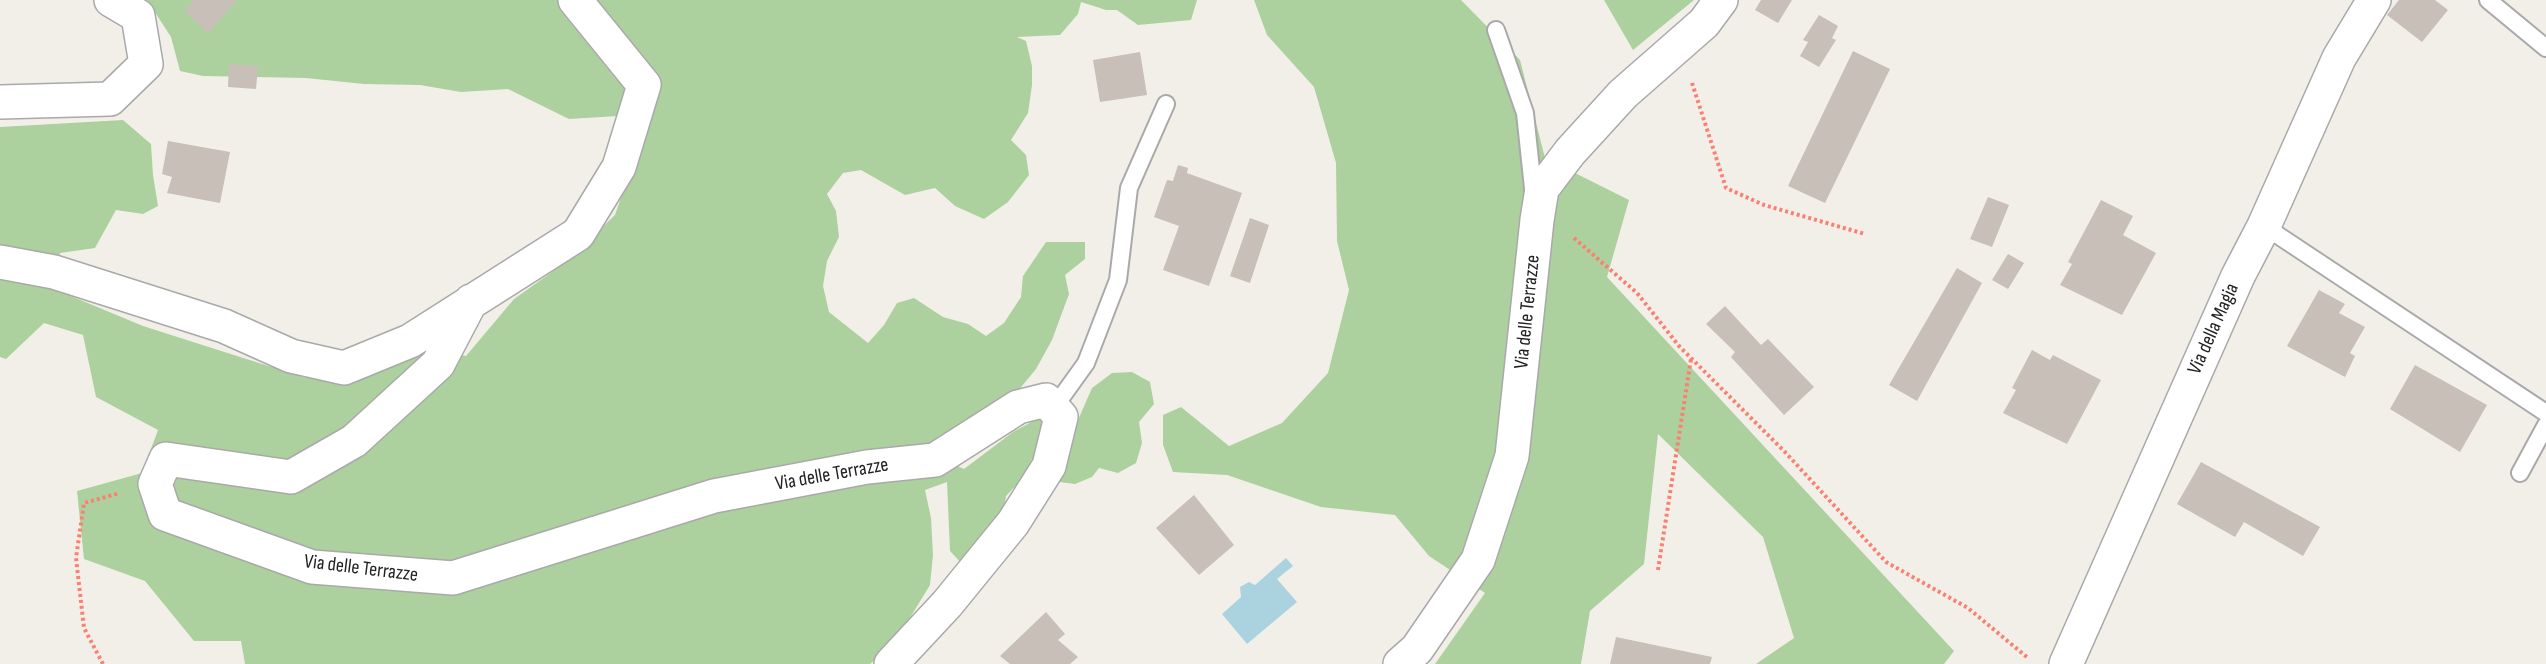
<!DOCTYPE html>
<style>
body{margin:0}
canvas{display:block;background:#f2efe9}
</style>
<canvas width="2546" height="664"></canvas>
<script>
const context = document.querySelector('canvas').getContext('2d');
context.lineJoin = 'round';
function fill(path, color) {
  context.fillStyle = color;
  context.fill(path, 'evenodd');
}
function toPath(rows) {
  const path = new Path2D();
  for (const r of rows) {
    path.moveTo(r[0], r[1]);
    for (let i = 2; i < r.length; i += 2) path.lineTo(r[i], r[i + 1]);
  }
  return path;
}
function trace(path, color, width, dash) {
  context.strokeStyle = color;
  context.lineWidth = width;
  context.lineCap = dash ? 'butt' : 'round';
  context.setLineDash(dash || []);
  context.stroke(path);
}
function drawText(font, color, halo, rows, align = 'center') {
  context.font = font + ' "Sofia Sans Condensed",sans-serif';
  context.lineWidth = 6;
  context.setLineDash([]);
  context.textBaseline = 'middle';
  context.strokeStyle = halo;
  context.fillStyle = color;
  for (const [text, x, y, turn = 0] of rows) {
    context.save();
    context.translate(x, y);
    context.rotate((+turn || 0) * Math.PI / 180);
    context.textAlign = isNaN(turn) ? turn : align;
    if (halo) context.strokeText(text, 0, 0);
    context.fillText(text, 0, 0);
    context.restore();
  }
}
fill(toPath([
 [147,0,1197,0,1191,20,1138,25,1117,10,1106,10,1081,2,1078,14,1060,35,1017,37,1026,41,1032,66,1032,85,1028,113,1011,140,1026,155,1029,175,1008,202,984,219,955,206,935,188,905,195,861,170,843,173,827,194,836,211,839,237,827,261,823,286,829,312,868,343,884,325,897,303,914,298,943,317,968,324,986,336,1004,323,1021,297,1023,276,1046,242,1085,242,1085,259,1065,275,1069,294,1052,340,1036,369,1008,403,932,454,964,469,1013,432,1037,419,1078,420,1092,388,1112,373,1132,372,1150,382,1154,404,1139,422,1142,443,1136,463,1118,473,1099,468,1092,477,1075,484,1051,481,1032,459,1022,479,1006,496,1002,527,963,565,950,551,947,482,925,490,931,518,933,555,930,585,894,644,870,664,245,664,241,641,194,641,145,581,84,559,77,491,142,473,158,430,96,397,83,335,44,323,6,359,0,357,0,127,123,120,151,144,153,175,158,206,143,214,116,210,95,248,60,253,54,289,143,326,306,378,374,372,423,349,466,356,514,299,566,262,615,215,637,152,618,116,569,119,508,89,461,92,420,85,364,84,306,78,203,76,180,71,171,37],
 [1254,0,1461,0,1520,60,1545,158,1629,200,1607,277,1954,651,1944,664,1756,664,1794,638,1763,537,1658,434,1644,564,1590,611,1581,664,1435,664,1485,593,1429,556,1395,515,1321,507,1227,475,1173,472,1163,445,1163,415,1181,407,1229,446,1282,423,1328,373,1349,290,1337,241,1336,163,1314,87,1267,35],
 [1604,0,1694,0,1633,50]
]), '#add19e');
fill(toPath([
 [1286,558,1293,566,1277,579,1297,602,1247,644,1222,614,1241,597,1240,587,1249,582,1255,585]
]), '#aad3df');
fill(toPath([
 [194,0,237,0,208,33,184,11],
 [1761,0,1792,0,1778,23,1755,10],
 [2399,0,2435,0,2448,10,2422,42,2387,15],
 [1819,15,1838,26,1832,38,1836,40,1819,67,1800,56,1808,42,1803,40],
 [1853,51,1890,69,1825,203,1788,186],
 [1140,52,1147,95,1100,102,1093,60],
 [229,64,258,66,256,89,228,87],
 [168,141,230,152,220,203,167,193,172,177,162,174],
 [1178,165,1188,168,1187,173,1242,193,1209,286,1163,270,1179,226,1154,217,1167,180,1173,181],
 [1988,197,2009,205,1992,247,1970,239],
 [2101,200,2133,216,2123,235,2156,253,2122,315,2060,285,2072,264,2068,262],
 [1250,218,1269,225,1250,283,1230,276],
 [2008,254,2024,263,2008,289,1992,280],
 [1957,268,1982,283,1917,401,1889,385],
 [2319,290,2345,304,2339,313,2365,327,2350,353,2355,356,2345,377,2287,346],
 [1725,306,1761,345,1768,339,1814,387,1784,415,1731,357,1735,352,1706,324],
 [2032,350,2050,360,2053,355,2101,380,2067,444,2003,413,2016,390,2012,388],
 [2415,365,2487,405,2460,452,2390,409],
 [2201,462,2320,527,2303,556,2244,522,2235,537,2177,504],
 [1194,495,1234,545,1199,575,1156,528],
 [1046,612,1065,634,1058,640,1078,657,1070,664,1010,664,1000,656],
 [1616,637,1712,657,1710,664,1610,664]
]), '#c7bfb8');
const service = toPath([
 [2488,0,2546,48],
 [1496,30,1525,113,1534,198],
 [2264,226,2546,413],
 [1053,409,1086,363,1118,280,1129,188,1166,104],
 [2520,473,2546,425]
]);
const minor = toPath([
 [0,102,110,99,146,64,138,16,111,0],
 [0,262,54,272,224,326,291,356,344,368,410,341,578,234,619,167,644,85,575,0],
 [471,301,438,364,354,441,291,477,166,459,155,484,165,514,312,567,453,578,714,496,867,467,935,460,1018,407,1046,400,1061,417,1049,466,1013,523,947,604,891,664],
 [1400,664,1417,649,1478,560,1512,456,1537,220,1542,189,1570,152,1623,94,1704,23,1721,0],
 [2066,664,2238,276,2264,226,2339,58,2374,0]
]);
trace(service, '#a9a9a9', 20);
trace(minor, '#a9a9a9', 36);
trace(toPath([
 [1692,83,1726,188,1764,205,1865,234],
 [1574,238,1637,293,1679,346,1785,452,1886,562,1968,608,2028,658],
 [1658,570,1691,359],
 [103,664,84,628,76,558,84,503,120,493]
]), '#fa8072', 4, [3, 3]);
trace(service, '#fff', 16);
trace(minor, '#fff', 33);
drawText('20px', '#222', '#fff', [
 ["Via delle Terrazze",1528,312,-84],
 ["Via della Magia",2214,329,-66],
 ["Via delle Terrazze",832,475,-10],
 ["Via delle Terrazze",361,569,7]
]);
</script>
